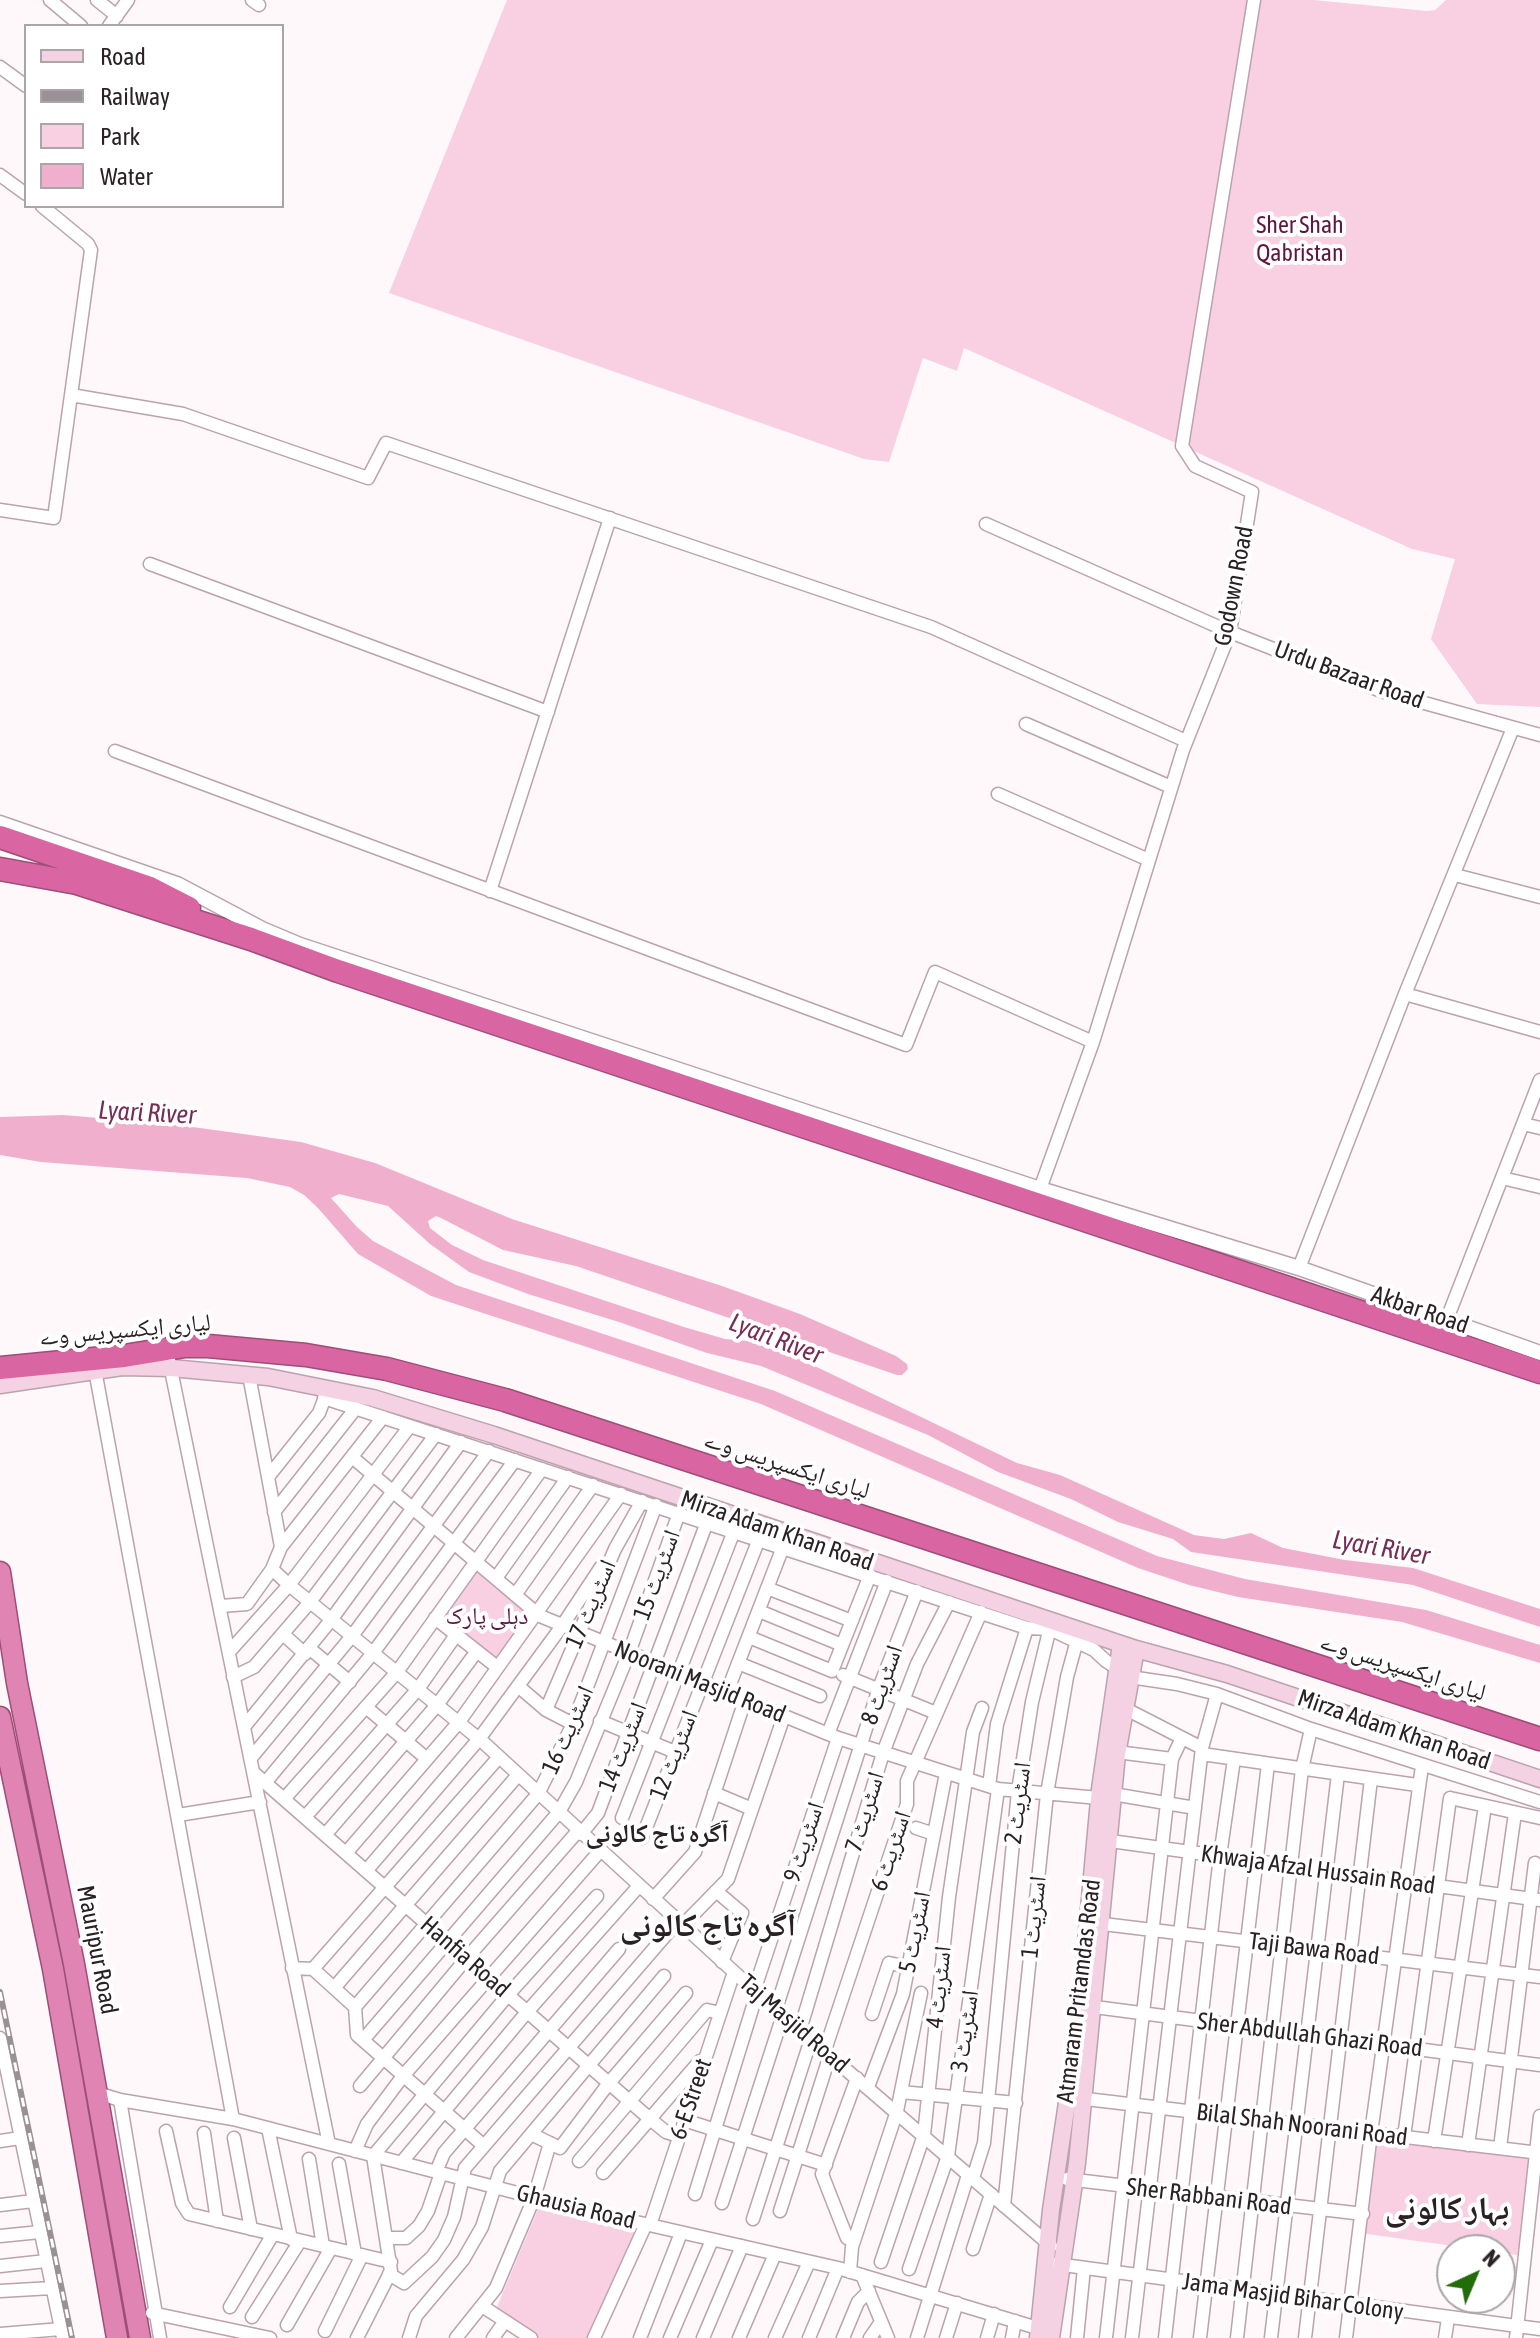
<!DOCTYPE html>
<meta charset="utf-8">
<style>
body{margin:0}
#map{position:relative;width:1540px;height:2338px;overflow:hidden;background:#fef8fb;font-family:"Asap Condensed",sans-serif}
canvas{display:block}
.legend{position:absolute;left:24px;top:24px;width:260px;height:184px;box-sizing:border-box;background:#fff;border:2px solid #aaa6a8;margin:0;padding:10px 14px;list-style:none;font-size:24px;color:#2a2125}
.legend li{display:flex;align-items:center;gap:16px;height:40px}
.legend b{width:40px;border:2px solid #aaa6a8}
.north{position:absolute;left:1436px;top:2234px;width:80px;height:80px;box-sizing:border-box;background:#fff;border:2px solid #aaa6a8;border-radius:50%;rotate:44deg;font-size:22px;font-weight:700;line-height:32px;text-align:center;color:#2a2125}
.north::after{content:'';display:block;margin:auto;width:28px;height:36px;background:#226c09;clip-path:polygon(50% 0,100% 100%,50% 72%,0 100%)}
</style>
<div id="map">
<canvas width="1540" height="2338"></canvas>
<ul class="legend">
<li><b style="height:10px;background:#f4d1e3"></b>Road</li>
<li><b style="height:10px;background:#999195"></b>Railway</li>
<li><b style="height:22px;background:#f9d0e2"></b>Park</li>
<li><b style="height:22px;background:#f0b0cd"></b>Water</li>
</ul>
<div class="north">N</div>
</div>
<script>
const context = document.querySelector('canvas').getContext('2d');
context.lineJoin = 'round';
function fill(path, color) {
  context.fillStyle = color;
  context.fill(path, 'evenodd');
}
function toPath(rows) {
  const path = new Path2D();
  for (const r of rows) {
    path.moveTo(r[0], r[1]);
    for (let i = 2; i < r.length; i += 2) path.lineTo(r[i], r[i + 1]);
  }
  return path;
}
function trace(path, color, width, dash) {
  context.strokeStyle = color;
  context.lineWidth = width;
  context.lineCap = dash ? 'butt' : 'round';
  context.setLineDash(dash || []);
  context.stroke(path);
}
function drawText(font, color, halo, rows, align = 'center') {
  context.font = font + ' "Asap Condensed","Noto Naskh Arabic",sans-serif';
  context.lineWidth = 8;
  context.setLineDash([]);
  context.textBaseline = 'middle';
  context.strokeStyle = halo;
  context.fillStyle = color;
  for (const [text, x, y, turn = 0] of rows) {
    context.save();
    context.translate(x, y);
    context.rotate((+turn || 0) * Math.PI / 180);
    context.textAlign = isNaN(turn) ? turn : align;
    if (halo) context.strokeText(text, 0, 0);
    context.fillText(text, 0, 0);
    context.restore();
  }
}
fill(toPath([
 [507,0,1314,0,1427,11,1435,10,1446,0,1540,0,1540,707,1477,704,1431,639,1455,559,1412,549,964,348,957,371,923,358,889,462,864,459,389,293],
 [476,1561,535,1612,496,1667,435,1618],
 [1371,2133,1536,2152,1525,2256,1500,2253,1500,2250,1482,2250,1360,2233],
 [538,2209,641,2234,595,2338,531,2338,494,2314]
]), '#f9d0e2');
fill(toPath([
 [63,1115,171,1124,301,1142,375,1163,512,1219,722,1286,800,1314,896,1356,907,1364,908,1369,902,1375,897,1375,576,1266,503,1250,441,1218,436,1216,428,1221,430,1228,452,1245,483,1260,684,1327,725,1339,748,1341,798,1358,1017,1463,1060,1475,1194,1535,1224,1539,1251,1533,1283,1548,1345,1560,1413,1568,1540,1609,1540,1627,1413,1585,1191,1552,1173,1539,1118,1522,1071,1499,998,1472,928,1435,761,1366,707,1353,619,1322,528,1294,469,1272,430,1244,388,1206,339,1194,331,1198,357,1227,373,1241,456,1285,775,1391,1157,1556,1245,1579,1426,1610,1540,1645,1540,1663,1402,1622,1238,1597,1189,1585,1138,1568,761,1404,431,1296,358,1254,318,1208,304,1195,290,1187,247,1178,41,1162,0,1155,0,1117]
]), '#f0b0cd');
const minor = toPath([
 [50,0,81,26],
 [97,0,117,16],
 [252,0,259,5],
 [109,26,128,0],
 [0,67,26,86],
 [0,175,26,194],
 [71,395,183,414,368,478,386,443,931,627,1186,741],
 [0,510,54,518,71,395,91,250,88,244,42,206],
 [986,524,1230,632,1381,691,1540,735],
 [150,564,548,712],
 [1026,724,1171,787],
 [115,751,906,1045,935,972,1093,1042],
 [998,794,1149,860],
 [1455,875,1540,897],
 [490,891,610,518],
 [1405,994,1540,1032],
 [1523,1124,1540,1128],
 [1502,1178,1540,1187],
 [1040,1189,1093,1042,1183,750,1230,632,1252,492,1195,466,1182,446,1254,0],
 [1299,1268,1405,994,1513,728],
 [1447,1319,1540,1080],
 [169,1360,329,2144],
 [95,1370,233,2119],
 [324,1398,1027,1628,1050,1629,1094,1650,1106,1661,1130,1677,1177,1684,1217,1694,1311,1729,1540,1802],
 [352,1457,540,1616,838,1738,998,1789,1099,1798],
 [268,1477,319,1413,327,1392],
 [274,1512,356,1408],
 [281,1547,383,1417],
 [272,1569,289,1585,484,1743,757,1993,1051,2246],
 [496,1578,568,1477],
 [767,1588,852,1621],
 [515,1595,593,1485],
 [221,1606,247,1604,272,1569,281,1547,249,1375],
 [759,1611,842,1645],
 [435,1618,497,1667],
 [283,1634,305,1654],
 [749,1637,832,1671,870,1575],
 [309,1648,350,1682],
 [229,1652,289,1585,410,1426],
 [738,1663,820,1696],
 [843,1675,936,1713],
 [233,1677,254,1667,310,1602,436,1434],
 [518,1686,546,1710,573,1724],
 [727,1692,783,1547],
 [366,1707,427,1759],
 [1124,1708,1202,1748],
 [546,1710,615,1549,642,1501],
 [600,1721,675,1752],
 [244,1727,331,1620,461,1442],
 [828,1734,887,1581],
 [1117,1752,1172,1759],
 [1202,1754,1417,1785],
 [251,1758,352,1636,489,1451],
 [254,1773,650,2119,666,2132,679,2136],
 [265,1783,373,1653,515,1460],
 [989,1786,997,1724,1027,1628],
 [714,1793,752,1809],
 [1113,1794,1195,1808],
 [284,1799,397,1672,542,1469],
 [178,1815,260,1802],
 [305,1817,418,1689,456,1635],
 [622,1818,734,1531],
 [916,1828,934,1834],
 [581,1834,598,1813,707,1522],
 [325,1835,437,1705,477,1651],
 [642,1838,759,1539],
 [1103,1840,1540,1900],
 [346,1853,459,1722,621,1494],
 [366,1871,479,1739,562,1626,601,1567,606,1570],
 [716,1891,742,1913,722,1962],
 [653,1899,695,1852,745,1700],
 [1095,1923,1540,1977],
 [682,1926,728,1879,784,1716],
 [292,1968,313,1969,499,1757],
 [313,1969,355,2007,357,2035,484,2146],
 [334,1988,518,1775],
 [754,1991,838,1738],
 [1087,2006,1540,2065],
 [355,2007,538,1794,573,1724,656,1505],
 [776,2009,879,1688,917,1591],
 [872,2014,889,1963,908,1967],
 [800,2030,883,1753,917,1664,949,1602],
 [0,2038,63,2338],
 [363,2040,559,1812,576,1782,629,1653,679,1513],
 [825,2050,907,1804,907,1781,981,1612],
 [360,2086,466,1959,578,1831],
 [868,2087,903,1994,946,1773],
 [901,2092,1016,2103],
 [97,2093,120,2100,233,2119,579,2209,838,2268,1044,2330],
 [1078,2098,1540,2153],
 [120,2100,160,2338],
 [684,2120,826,2165],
 [268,2128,291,2239],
 [166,2131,182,2203,189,2214,391,2262],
 [204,2133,217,2221],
 [531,2134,560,2148,609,2083,686,1993],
 [1404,2137,1450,1798,1540,1818],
 [234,2138,251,2229],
 [0,2141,20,2138],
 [1434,2141,1485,1806],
 [1468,2145,1515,1813],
 [1500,2148,1535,1863],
 [355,2151,367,2124,403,2076,600,1851],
 [309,2159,323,2246],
 [579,2161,707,2010,720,2013],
 [401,2163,527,2012,638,1887],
 [339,2164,355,2254],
 [436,2172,444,2153,619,1949],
 [603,2173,700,2061],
 [973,2178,984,2143,1018,1791,1032,1702,1051,1623],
 [1067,2179,1363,2214],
 [695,2194,757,1993],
 [722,2203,783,2015],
 [0,2205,33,2201],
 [1004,2206,1047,1794,1067,1677,1079,1633],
 [780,2211,830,2055],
 [753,2219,811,2039],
 [650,2225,734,1972],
 [0,2236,40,2232],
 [387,2238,406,2238,419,2226,428,2211,441,2173],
 [854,2241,847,2238,822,2174,857,2078],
 [973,2249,991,2194],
 [881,2262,924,2135,949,1897,973,1732,982,1708],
 [1056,2264,1540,2329],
 [0,2266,46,2261],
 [909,2269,948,2156,998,1789],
 [850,2272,852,2247,897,2111,921,1993],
 [389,2274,404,2283,432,2257,444,2240,454,2217,465,2168,677,1922],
 [862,2275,888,2338],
 [0,2291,52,2288],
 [482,2306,531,2338],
 [230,2307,273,2234],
 [152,2313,270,2338],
 [252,2317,300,2241],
 [287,2325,331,2248],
 [325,2331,362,2255],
 [0,2334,61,2329],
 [357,2338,391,2271,373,2156,508,1995,597,1896],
 [409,2338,416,2316,463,2260,482,2227,500,2171,664,1976],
 [456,2338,496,2288,534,2198,550,2143],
 [493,2338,505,2321],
 [594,2338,646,2224],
 [640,2338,681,2233],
 [670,2338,712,2240],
 [703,2338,742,2246],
 [739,2338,775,2254],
 [775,2338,809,2262],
 [809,2338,838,2268],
 [843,2338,858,2302,869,2291],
 [870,2338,881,2322],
 [917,2338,968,2175],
 [946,2338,957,2303],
 [987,2338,994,2314],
 [1012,2338,1015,2321],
 [1077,2338,1084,2268],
 [1106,2338,1172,1759,1182,1738],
 [1132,2338,1202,1748,1217,1694],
 [1165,2338,1220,1856,1234,1759],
 [1200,2338,1268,1764],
 [1237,2338,1302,1769,1311,1729],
 [1271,2338,1338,1774],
 [1305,2338,1371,1779],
 [1346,2338,1371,2133,1422,1766],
 [1445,2338,1448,2318],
 [1516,2338,1540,2116]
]);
const tertiary = toPath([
 [0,823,177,884,262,929,300,945,1040,1189,1299,1268,1540,1353]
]);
const secondary = toPath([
 [0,1385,122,1367,171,1368,268,1377,373,1398,494,1435,1136,1649,1227,1674,1540,1779],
 [1038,2338,1051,2210,1078,2029,1100,1789,1121,1644],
 [1051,2338,1077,2163,1117,1754,1136,1649]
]);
const trunk = toPath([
 [0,1572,17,1683,74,1964,140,2338],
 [0,1717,53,1969,117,2338]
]);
const motorway = toPath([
 [0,837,150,888,189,908],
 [0,869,77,883,251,939,338,971,1540,1372],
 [0,1368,124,1356,185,1346,208,1346,306,1355,387,1369,505,1400,603,1432,1540,1739]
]);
trace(minor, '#bba2ad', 15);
trace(tertiary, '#bba2ad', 17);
trace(secondary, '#bba2ad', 19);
trace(trunk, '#9c4e76', 23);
trace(motorway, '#9c4e76', 25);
trace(minor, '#fff', 12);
trace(tertiary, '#fff', 14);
trace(secondary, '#f4d1e3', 16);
trace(trunk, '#e084b4', 20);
trace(motorway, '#d966a2', 22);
const rail = toPath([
 [0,1992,72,2338]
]);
trace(rail, '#999195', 6);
trace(rail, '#fff', 3, [9]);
drawText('24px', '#5f1640', '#fff', [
 ["Sher Shah",1300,225],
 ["Qabristan",1300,253],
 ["دہلی پارک",487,1616]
]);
drawText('24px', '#2a2125', '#fff', [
 ["Godown Road",1234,586,-79],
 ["Urdu Bazaar Road",1349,675,20],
 ["Akbar Road",1420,1310,19],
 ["لیاری ایکسپریس وے",125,1330,-5],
 ["لیاری ایکسپریس وے",787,1465,18],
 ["Mirza Adam Khan Road",777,1531,19],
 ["اسٹریٹ 15",657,1575,-70],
 ["اسٹریٹ 17",591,1604,-67],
 ["لیاری ایکسپریس وے",1403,1667,18],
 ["Noorani Masjid Road",700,1682,22],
 ["اسٹریٹ 8",882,1685,-71],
 ["اسٹریٹ 16",568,1730,-66],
 ["Mirza Adam Khan Road",1394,1730,19],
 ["اسٹریٹ 14",623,1747,-69],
 ["اسٹریٹ 12",674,1755,-69],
 ["اسٹریٹ 2",1018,1803,-83],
 ["اسٹریٹ 7",865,1812,-73],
 ["اسٹریٹ 9",804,1842,-72],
 ["اسٹریٹ 6",891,1851,-72],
 ["Khwaja Afzal Hussain Road",1318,1870,8],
 ["اسٹریٹ 1",1034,1917,-84],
 ["اسٹریٹ 5",915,1932,-79],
 ["Taji Bawa Road",1314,1949,7],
 ["Mauripur Road",97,1950,79],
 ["Hanfia Road",465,1957,41],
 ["اسٹریٹ 4",939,1987,-84],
 ["Atmaram Pritamdas Road",1079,1991,-83],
 ["Taj Masjid Road",794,2024,41],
 ["اسٹریٹ 3",965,2031,-82],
 ["Sher Abdullah Ghazi Road",1310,2035,7],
 ["6-E Street",691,2099,-71],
 ["Bilal Shah Noorani Road",1302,2125,7],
 ["Sher Rabbani Road",1209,2197,7],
 ["Ghausia Road",576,2207,14],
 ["Jama Masjid Bihar Colony",1293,2297,8]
]);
drawText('italic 26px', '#762c54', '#fff', [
 ["Lyari River",147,1113,3],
 ["Lyari River",776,1339,21],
 ["Lyari River",1381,1548,10]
]);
drawText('bold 26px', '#2a2125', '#fff', [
 ["آگرہ تاج کالونی",657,1834]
]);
drawText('bold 32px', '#2a2125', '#fff', [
 ["آگرہ تاج کالونی",708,1926],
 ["بہار کالونی",1447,2209]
]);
</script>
